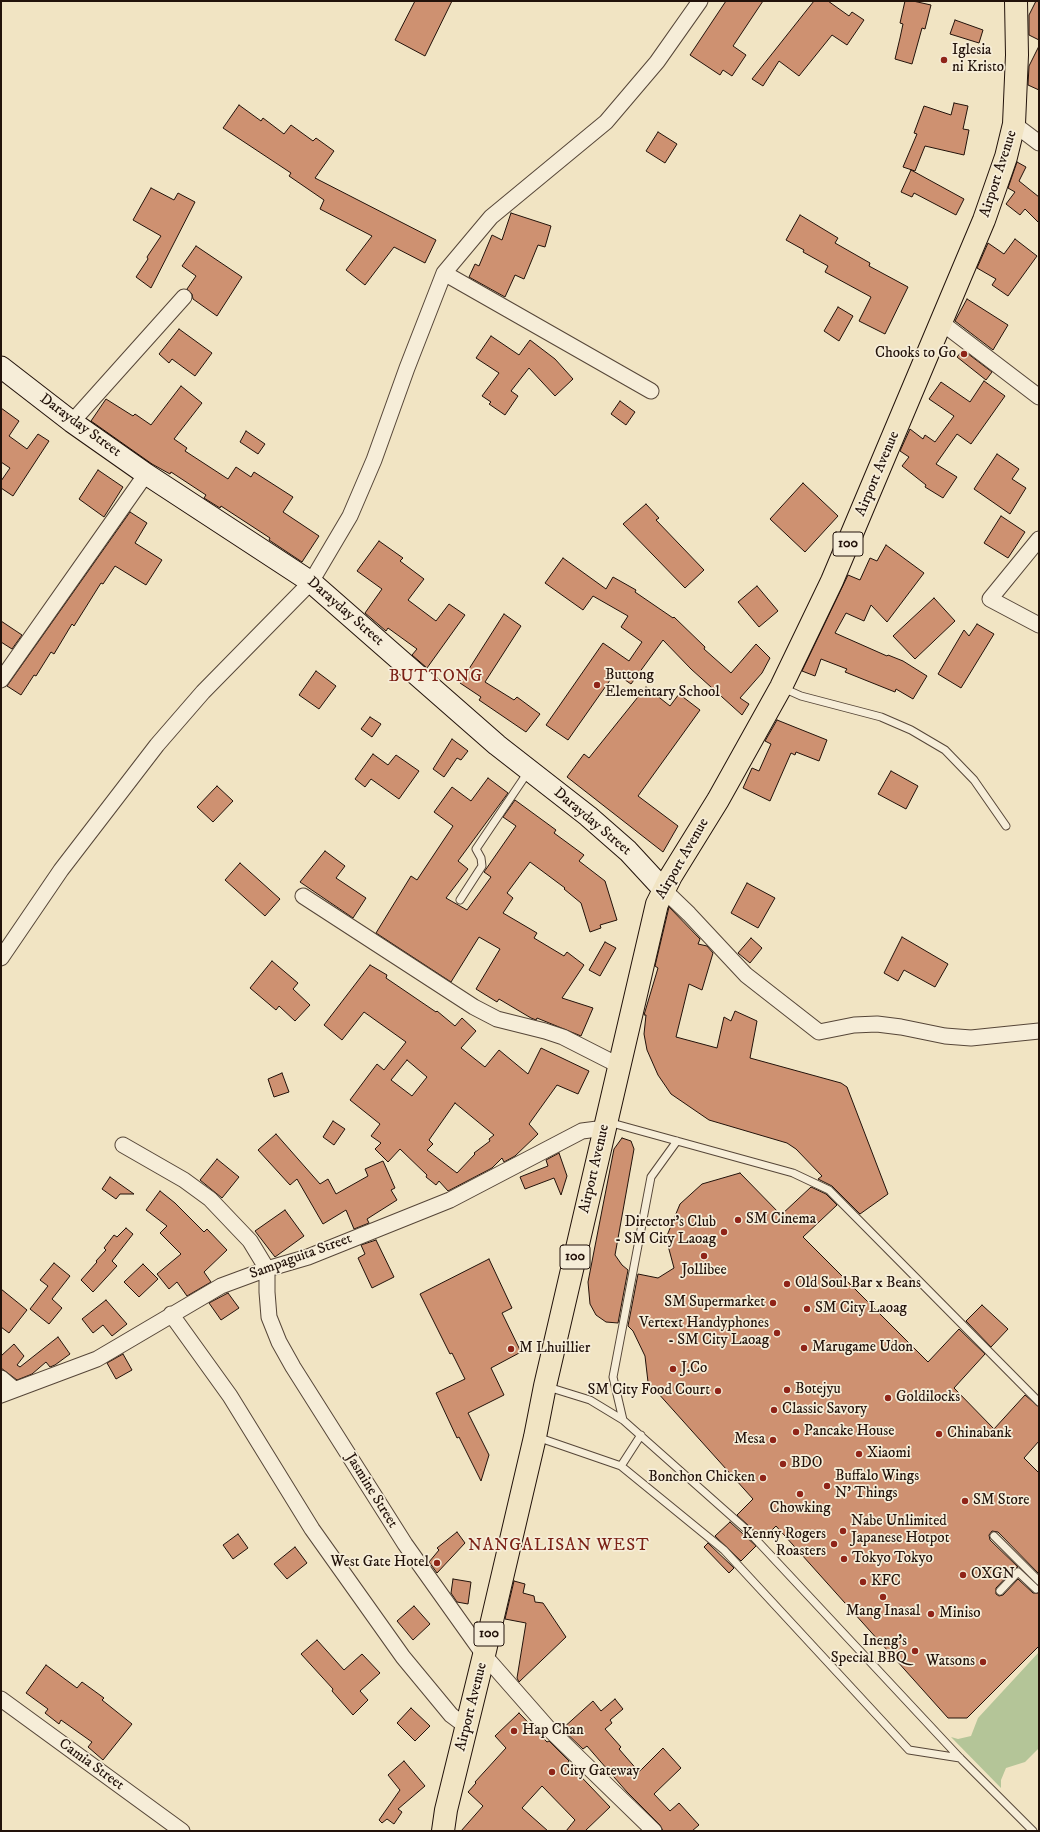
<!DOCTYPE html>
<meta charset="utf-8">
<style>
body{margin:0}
#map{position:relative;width:1040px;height:1832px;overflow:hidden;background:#f1e4c3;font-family:"IM FELL DW Pica",serif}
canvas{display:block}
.frame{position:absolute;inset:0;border:2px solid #22120a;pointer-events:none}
</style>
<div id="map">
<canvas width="1040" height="1832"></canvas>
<div class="frame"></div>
</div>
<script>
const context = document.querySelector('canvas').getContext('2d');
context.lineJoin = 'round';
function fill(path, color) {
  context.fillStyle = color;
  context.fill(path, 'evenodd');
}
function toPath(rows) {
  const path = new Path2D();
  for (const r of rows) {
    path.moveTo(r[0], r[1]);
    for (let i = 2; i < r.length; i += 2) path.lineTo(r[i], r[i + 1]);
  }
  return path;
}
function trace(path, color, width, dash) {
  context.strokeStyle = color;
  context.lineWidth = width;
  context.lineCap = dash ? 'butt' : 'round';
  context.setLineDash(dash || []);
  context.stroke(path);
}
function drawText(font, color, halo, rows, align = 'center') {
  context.font = font + ' "IM FELL DW Pica",serif';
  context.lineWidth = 3.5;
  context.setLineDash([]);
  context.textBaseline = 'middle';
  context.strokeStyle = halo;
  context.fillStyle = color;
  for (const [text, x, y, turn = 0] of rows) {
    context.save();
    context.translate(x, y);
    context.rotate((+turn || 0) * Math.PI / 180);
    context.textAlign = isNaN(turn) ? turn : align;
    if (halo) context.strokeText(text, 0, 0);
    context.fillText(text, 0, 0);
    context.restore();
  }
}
fill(toPath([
 [1039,1652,1039,1748,1025,1762,1006,1768,1001,1780,1001,1788,951,1737,958,1739,971,1736,978,1718]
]), '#b4c598');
const building = toPath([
 [415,1,452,1,425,56,395,40,415,1],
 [726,1,763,1,733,46,746,55,732,76,723,70,720,75,690,55,726,1],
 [814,1,828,1,849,16,852,12,864,20,847,45,832,35,799,76,779,61,763,86,752,79,814,1],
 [905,1,913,1,931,5,925,29,922,28,912,64,895,59,900,38,903,24,900,23,905,1],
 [1036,1,1039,1,1039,40,1029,35,1029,15,1036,1],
 [955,20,983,30,979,43,950,34,955,20],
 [1039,46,1039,90,1028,85,1029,66,1039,46],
 [954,103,968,106,963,129,969,130,964,155,925,146,915,171,903,167,917,134,914,133,924,106,951,115,954,103],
 [239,105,261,121,263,118,284,134,291,125,313,141,316,138,334,151,315,178,436,240,425,263,394,247,365,285,346,270,372,236,320,209,324,200,289,176,291,173,223,128,239,105],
 [658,132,677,144,665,163,646,151,658,132],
 [1017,162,1026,167,1019,181,1039,197,1039,223,1025,209,1020,215,1006,204,1015,192,1008,188,1017,162],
 [911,170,964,199,956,215,914,193,912,197,901,192,911,170],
 [151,188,174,200,178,193,195,202,151,288,136,277,148,259,147,257,161,236,133,220,151,188],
 [511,213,551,226,545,247,538,245,524,279,515,275,505,297,469,277,475,264,479,266,492,235,502,240,511,213],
 [800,215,838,238,835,243,870,263,869,266,908,287,885,334,859,321,871,297,825,272,828,266,803,252,804,250,786,240,800,215],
 [1015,239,1037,256,1008,296,992,285,996,279,977,268,988,243,1004,254,1015,239],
 [196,246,242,277,217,316,193,299,192,294,187,289,196,276,182,266,196,246],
 [967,299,1008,325,993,350,955,321,967,299],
 [838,307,853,316,839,341,824,331,838,307],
 [179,329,212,353,195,376,172,359,169,363,159,354,179,329],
 [491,336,519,355,530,340,555,359,573,379,555,396,529,368,511,391,518,396,505,415,489,404,491,402,482,396,499,373,476,358,491,336],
 [963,350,992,372,986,380,957,357,963,350],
 [984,381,1005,396,971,444,957,434,936,464,957,477,943,498,925,487,926,485,902,466,909,457,900,451,910,429,923,439,925,435,935,442,954,416,929,399,941,382,970,402,984,381],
 [181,386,202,403,174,439,187,448,185,451,228,479,236,467,251,477,254,472,293,497,283,512,319,536,302,562,269,540,270,538,221,506,220,508,204,498,206,495,171,472,170,474,152,464,91,421,106,399,133,416,135,414,151,425,181,386],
 [620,401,635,412,626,425,611,414,620,401],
 [1,408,19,421,9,436,27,449,38,434,49,441,13,496,1,488,1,481,10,468,1,462,1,408],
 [246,431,265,444,258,454,240,442,246,431],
 [997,454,1019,469,1012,479,1026,488,1010,514,974,489,997,454],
 [98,470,123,487,104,517,79,499,98,470],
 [803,483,838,516,805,552,770,519,803,483],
 [646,504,659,518,656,520,704,570,685,588,623,524,646,504],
 [130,512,147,523,135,543,162,560,146,585,115,566,103,584,101,583,74,626,72,624,54,654,51,652,36,676,34,675,21,695,7,686,130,512],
 [1001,516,1025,532,1008,558,984,543,1001,516],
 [379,541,403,558,400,561,424,579,408,600,436,621,449,604,465,615,427,668,412,655,417,649,388,628,386,631,365,613,382,589,357,571,379,541],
 [886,545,924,573,887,622,871,605,864,621,846,613,835,633,887,656,888,655,903,661,927,676,913,699,896,689,895,692,845,672,847,669,821,659,815,676,802,671,848,575,860,580,870,558,877,561,886,545],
 [563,558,606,589,613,577,636,590,635,592,673,618,674,617,705,647,704,649,731,673,756,644,770,658,762,673,740,698,749,704,742,715,691,669,663,640,631,684,615,673,568,740,546,725,603,643,629,661,642,642,621,627,628,616,593,596,583,610,545,583,563,558],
 [757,586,778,611,759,627,738,602,757,586],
 [934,598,955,621,915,659,893,636,934,598],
 [504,614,521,626,485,682,514,700,517,697,540,714,526,732,479,700,481,697,460,683,504,614],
 [1,621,22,635,12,649,1,642,1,621],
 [977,624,994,634,961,688,938,674,964,630,969,636,977,624],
 [316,671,336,686,319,709,299,695,316,671],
 [646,687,670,706,679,694,700,710,638,796,678,826,663,852,567,777,584,754,589,758,646,687],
 [370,717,381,724,372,737,361,729,370,717],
 [777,720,827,740,819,761,796,752,795,755,791,753,770,801,743,788,752,768,759,771,771,744,765,741,777,720],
 [452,739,468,751,461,760,457,758,444,777,433,769,452,739],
 [373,754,388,765,396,755,419,771,399,799,371,779,365,787,355,779,373,754],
 [891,771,918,786,906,809,878,794,891,771],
 [488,778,508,793,458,861,468,869,446,898,467,910,491,877,484,872,516,826,503,817,515,800,556,830,554,833,584,855,579,861,605,881,617,920,600,925,601,928,590,932,581,903,564,889,565,888,530,862,507,893,513,898,503,913,537,933,534,938,564,956,567,952,584,965,562,998,593,1008,581,1036,537,1018,536,1020,531,1018,499,999,497,1002,476,989,500,949,479,937,451,982,376,933,411,876,417,880,453,826,434,812,452,787,471,801,488,778],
 [217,786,233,801,213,822,197,807,217,786],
 [325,851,345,866,336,878,366,898,353,918,300,882,325,851],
 [240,863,280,899,265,916,225,880,240,863],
 [747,883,775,898,758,928,731,913,747,883],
 [669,907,700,939,698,944,707,946,713,953,702,990,689,984,676,1037,717,1048,724,1017,731,1021,735,1011,757,1021,750,1058,841,1083,847,1087,888,1194,860,1214,832,1186,818,1179,822,1176,796,1149,787,1143,709,1120,671,1094,658,1075,647,1050,644,1034,646,1015,644,1015,658,968,655,966,669,907],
 [902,937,948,964,935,987,904,970,898,981,884,973,902,937],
 [751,938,762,948,750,963,738,953,751,938],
 [605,942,616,948,600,976,589,970,605,942],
 [272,961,298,983,293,989,310,1005,295,1021,279,1006,276,1010,250,988,272,961],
 [370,965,387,975,386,978,436,1012,437,1011,455,1026,462,1018,476,1031,461,1048,485,1067,499,1050,528,1074,541,1048,589,1071,578,1094,557,1085,529,1124,538,1134,515,1156,504,1162,502,1158,492,1168,448,1191,439,1181,436,1185,426,1177,427,1175,400,1149,388,1162,375,1149,381,1143,371,1136,380,1124,350,1100,377,1064,384,1070,406,1042,364,1012,342,1040,324,1025,370,965],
 [407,1060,427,1077,412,1096,391,1080,407,1060],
 [455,1103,494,1135,489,1139,490,1141,474,1153,475,1154,457,1173,427,1150,433,1144,429,1140,455,1103],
 [282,1073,289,1092,274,1097,268,1079,282,1073],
 [333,1121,345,1129,334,1145,323,1137,333,1121],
 [276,1134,320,1184,328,1179,336,1194,368,1176,365,1169,383,1161,395,1188,391,1190,397,1200,367,1219,369,1223,354,1229,346,1210,323,1224,297,1179,290,1185,258,1150,276,1134],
 [622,1138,631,1141,634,1149,615,1255,622,1265,628,1270,618,1323,606,1322,596,1315,590,1304,588,1282,614,1149,622,1138],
 [559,1153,567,1176,561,1195,554,1178,525,1189,520,1177,548,1166,546,1160,559,1153],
 [217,1159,239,1177,222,1198,200,1180,217,1159],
 [740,1173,781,1215,811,1187,826,1194,837,1205,803,1237,928,1362,959,1329,985,1354,954,1388,994,1429,1025,1395,1039,1407,1039,1441,1024,1458,1039,1473,1039,1574,998,1532,992,1531,989,1535,990,1540,1018,1567,1014,1569,996,1588,996,1594,999,1596,1003,1595,1018,1579,1033,1593,1039,1593,1039,1646,967,1718,948,1718,776,1526,763,1539,737,1515,753,1499,648,1382,645,1356,633,1331,628,1326,638,1274,658,1278,674,1268,666,1238,680,1204,702,1184,740,1173],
 [110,1177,124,1187,134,1194,120,1194,116,1199,102,1189,110,1177],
 [160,1191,175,1203,204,1232,207,1229,227,1250,204,1272,211,1282,187,1296,177,1282,169,1289,157,1274,181,1254,160,1233,167,1226,146,1210,160,1191],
 [285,1210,304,1236,275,1257,255,1231,285,1210],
 [126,1228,133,1234,112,1261,117,1266,93,1292,81,1280,97,1262,96,1261,106,1250,104,1248,114,1235,117,1237,126,1228],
 [376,1240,394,1277,372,1288,358,1258,365,1254,361,1245,376,1240],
 [489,1259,512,1308,502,1313,521,1352,491,1368,504,1395,468,1413,489,1455,481,1481,459,1437,457,1438,436,1393,465,1379,452,1353,450,1354,420,1294,489,1259],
 [54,1263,70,1276,52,1299,62,1308,49,1324,30,1309,48,1286,40,1280,54,1263],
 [143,1264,158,1279,139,1297,124,1282,143,1264],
 [1,1289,27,1310,9,1333,1,1327,1,1289],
 [228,1293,239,1308,221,1320,209,1303,228,1293],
 [106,1300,127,1324,112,1336,103,1325,93,1333,82,1319,106,1300],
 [982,1305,1008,1329,991,1347,966,1321,982,1305],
 [58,1337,70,1354,55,1365,50,1367,46,1362,32,1374,17,1380,1,1368,1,1356,14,1344,24,1356,17,1365,20,1367,58,1337],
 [123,1354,132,1370,116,1379,107,1363,123,1354],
 [730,1522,756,1546,741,1561,715,1536,730,1522],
 [457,1532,465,1543,437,1573,429,1562,439,1550,437,1548,457,1532],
 [238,1534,248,1548,233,1559,223,1545,238,1534],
 [708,1543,734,1568,729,1573,704,1547,708,1543],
 [295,1547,307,1563,287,1579,274,1564,295,1547],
 [453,1579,471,1582,468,1604,457,1602,451,1593,453,1579],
 [514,1581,525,1584,523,1593,534,1596,535,1602,543,1603,566,1637,519,1682,517,1678,526,1623,505,1619,514,1581],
 [414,1606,430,1624,413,1640,397,1621,414,1606],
 [317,1640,344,1670,362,1654,380,1673,360,1691,368,1700,353,1715,332,1691,333,1689,301,1654,317,1640],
 [46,1665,77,1688,82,1682,104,1698,102,1700,132,1724,103,1760,88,1747,92,1742,61,1720,59,1724,45,1713,48,1709,26,1693,46,1665],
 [615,1699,623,1709,610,1720,612,1723,605,1729,621,1747,619,1749,639,1772,663,1748,681,1768,654,1794,670,1811,679,1803,699,1825,692,1831,663,1831,660,1825,627,1792,587,1746,583,1749,562,1729,593,1701,601,1711,615,1699],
 [411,1708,430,1726,415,1741,397,1723,411,1708],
 [519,1713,547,1742,549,1741,569,1761,568,1763,610,1807,585,1831,566,1831,575,1820,542,1786,522,1808,548,1831,461,1831,483,1806,468,1792,476,1783,475,1782,506,1748,495,1736,519,1713],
 [404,1761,425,1786,398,1809,402,1812,394,1824,387,1819,382,1823,379,1820,400,1790,388,1775,404,1761]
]);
fill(building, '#ce9171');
trace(building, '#22120a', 1);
const lane = toPath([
 [783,688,801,696,881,717,911,730,945,750,974,780,1006,826],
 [460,900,482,866,481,858,476,849,528,772],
 [608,1122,793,1173,829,1190,1039,1402],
 [548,1387,590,1400,623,1420,747,1530,960,1758,1033,1831],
 [623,1420,613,1377,651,1177,677,1141],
 [537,1437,621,1466,724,1550,909,1750,960,1758],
 [621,1466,641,1435],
 [994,1536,1039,1581],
 [1000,1591,1018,1572,1036,1589]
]);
const street = toPath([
 [1014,124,1039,143],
 [444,273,651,391],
 [942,323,1039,397],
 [72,422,184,297],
 [1039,539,990,599,1039,625],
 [1,680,146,474],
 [664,890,689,914,746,975,819,1032,854,1025,877,1024,901,1027,945,1036,971,1038,1039,1031],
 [303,896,474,1007,497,1019,545,1031,563,1037,620,1066],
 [1,958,61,870,157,745,203,692,311,582,350,516,374,460,407,368,444,273,491,217,606,122,657,62,700,1],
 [123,1145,184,1180,210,1199,250,1241,267,1269,267,1292,269,1317,279,1342,293,1367,405,1544,484,1655,549,1729,654,1831],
 [171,1314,230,1396,312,1529,403,1657,451,1715,467,1727],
 [1,1378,14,1389],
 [1,1395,97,1359,221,1286,267,1269,308,1257,450,1200,582,1131,605,1128],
 [1,1699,182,1831]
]);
const secondary = toPath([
 [1,367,72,422,146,474,311,582,497,745,588,816,628,851,664,890]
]);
const primary = toPath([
 [443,1831,446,1810,484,1655,535,1437,545,1386,657,904,671,876,718,800,781,687,832,581,984,220,1006,157,1014,124,1017,55,1016,1]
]);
trace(lane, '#564638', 9);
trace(street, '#564638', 17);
trace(secondary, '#22120a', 23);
trace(primary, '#22120a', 24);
trace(lane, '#f6edd8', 7);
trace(street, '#f6edd8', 15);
trace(secondary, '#f6edd8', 21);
trace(primary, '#f1e4c3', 22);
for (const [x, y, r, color] of [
 [944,60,4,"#8f2418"],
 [964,354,4,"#8f2418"],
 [597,685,4,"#8f2418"],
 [738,1220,4,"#8f2418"],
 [724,1232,4,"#8f2418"],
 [704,1256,4,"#8f2418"],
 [787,1284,4,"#8f2418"],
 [773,1303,4,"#8f2418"],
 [807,1309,4,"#8f2418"],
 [777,1333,4,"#8f2418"],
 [804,1348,4,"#8f2418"],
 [511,1349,4,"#8f2418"],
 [673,1369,4,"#8f2418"],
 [787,1390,4,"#8f2418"],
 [718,1391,4,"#8f2418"],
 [888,1398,4,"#8f2418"],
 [774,1410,4,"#8f2418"],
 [796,1432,4,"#8f2418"],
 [939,1434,4,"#8f2418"],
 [773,1440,4,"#8f2418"],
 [859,1454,4,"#8f2418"],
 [783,1464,4,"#8f2418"],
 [763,1478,4,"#8f2418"],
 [827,1486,4,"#8f2418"],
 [800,1494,4,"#8f2418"],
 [965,1501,4,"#8f2418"],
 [843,1531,4,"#8f2418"],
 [834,1544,4,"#8f2418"],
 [844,1559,4,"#8f2418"],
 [437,1563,4,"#8f2418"],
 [963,1575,4,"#8f2418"],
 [863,1582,4,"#8f2418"],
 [883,1597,4,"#8f2418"],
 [931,1614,4,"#8f2418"],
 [915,1651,4,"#8f2418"],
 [983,1662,4,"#8f2418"],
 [514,1731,4,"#8f2418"],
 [552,1772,4,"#8f2418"]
]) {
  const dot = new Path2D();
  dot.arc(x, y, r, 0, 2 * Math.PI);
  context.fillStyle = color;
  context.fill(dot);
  trace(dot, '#f6edd8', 1.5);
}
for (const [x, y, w] of [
 [848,544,30],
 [575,1257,30],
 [489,1634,30]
]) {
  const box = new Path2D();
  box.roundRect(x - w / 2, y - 12, w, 24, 3);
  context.fillStyle = '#f6edd8';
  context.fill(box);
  trace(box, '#22120a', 1);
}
drawText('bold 14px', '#22120a', null, [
 ["100",848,544],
 ["100",575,1257],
 ["100",489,1634]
]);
drawText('15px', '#22120a', '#f6edd8', [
 ["Iglesia",952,51],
 ["ni Kristo",952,68],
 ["Chooks to Go",956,354,"right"],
 ["Buttong",605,676],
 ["Elementary School",605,693],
 ["SM Cinema",746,1220],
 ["Director's Club",716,1223,"right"],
 ["- SM City Laoag",716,1240,"right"],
 ["Jollibee",704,1271,"center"],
 ["Old Soul Bar x Beans",795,1284],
 ["SM Supermarket",765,1303,"right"],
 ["SM City Laoag",815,1309],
 ["Vertext Handyphones",769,1324,"right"],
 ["- SM City Laoag",769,1341,"right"],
 ["Marugame Udon",812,1348],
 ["M Lhuillier",519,1349],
 ["J.Co",681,1369],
 ["Botejyu",795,1390],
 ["SM City Food Court",710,1391,"right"],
 ["Goldilocks",896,1398],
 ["Classic Savory",782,1410],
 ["Pancake House",804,1432],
 ["Chinabank",947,1434],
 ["Mesa",765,1440,"right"],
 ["Xiaomi",867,1454],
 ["BDO",791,1464],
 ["Buffalo Wings",835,1477],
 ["N' Things",835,1494],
 ["Bonchon Chicken",755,1478,"right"],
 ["SM Store",973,1501],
 ["Chowking",800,1509,"center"],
 ["Nabe Unlimited",851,1522],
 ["Japanese Hotpot",851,1539],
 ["Kenny Rogers",826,1535,"right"],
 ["Roasters",826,1552,"right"],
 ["Tokyo Tokyo",852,1559],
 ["West Gate Hotel",429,1563,"right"],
 ["OXGN",971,1575],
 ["KFC",871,1582],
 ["Mang Inasal",883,1612,"center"],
 ["Miniso",939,1614],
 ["Ineng’s",907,1642,"right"],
 ["Special BBQ",907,1659,"right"],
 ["Watsons",975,1662,"right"],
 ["Hap Chan",522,1731],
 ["City Gateway",560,1772]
], 'left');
drawText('15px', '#22120a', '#f6edd8', [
 ["Airport Avenue",999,174,-72],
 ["Darayday Street",80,426,36],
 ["Airport Avenue",878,474,-67],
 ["Darayday Street",345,612,41],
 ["Darayday Street",592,822,40],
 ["Airport Avenue",683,859,-60],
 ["Airport Avenue",595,1169,-77],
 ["Sampaguita Street",301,1257,-20],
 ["Jasmine Street",371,1491,58],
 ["Airport Avenue",472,1707,-76],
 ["Camia Street",91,1765,36]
]);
context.letterSpacing = '1px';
drawText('17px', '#7a1f14', '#f6edd8', [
 ["BUTTONG",436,677],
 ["NANGALISAN WEST",559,1546]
]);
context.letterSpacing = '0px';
</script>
